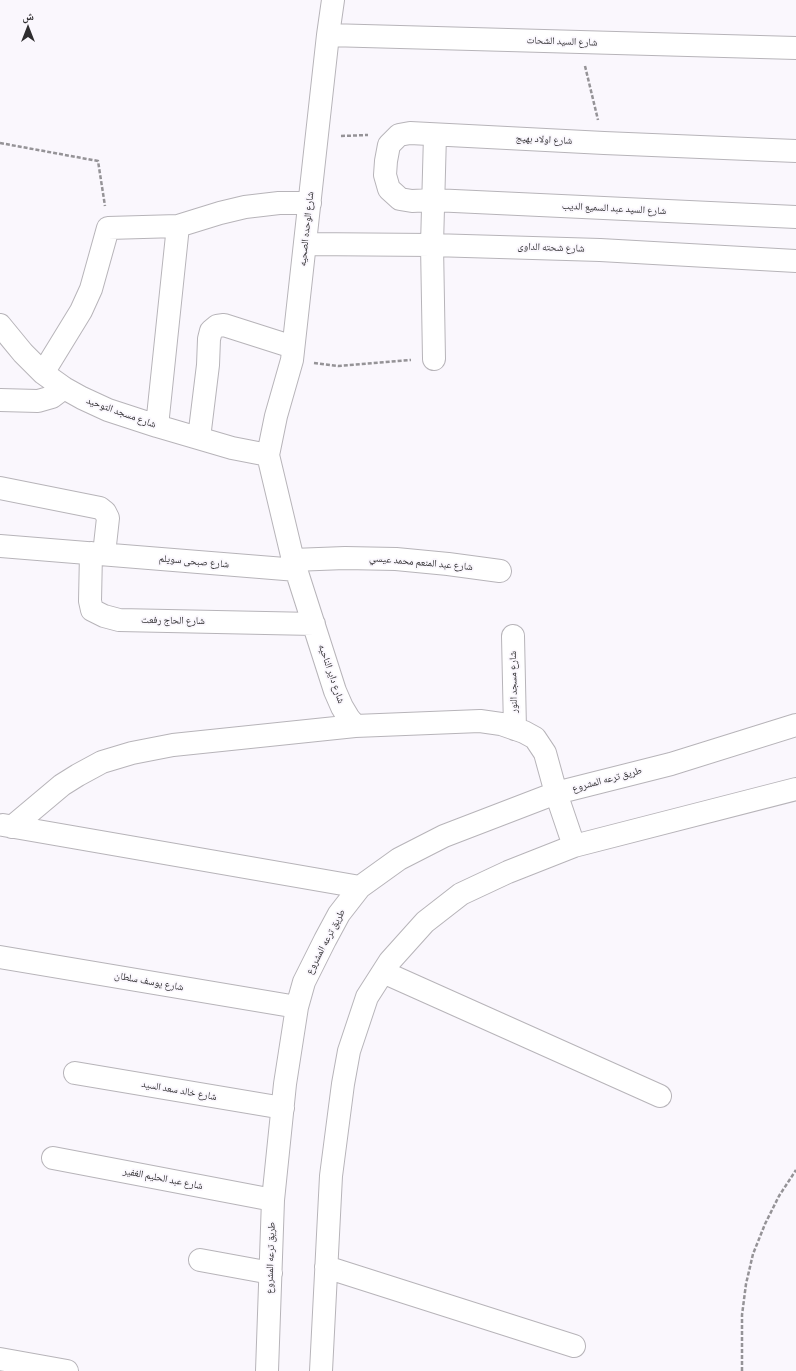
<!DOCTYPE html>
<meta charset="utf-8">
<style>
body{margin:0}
#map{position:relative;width:796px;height:1371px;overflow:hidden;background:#faf7fd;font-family:"Titillium Web","Noto Naskh Arabic",sans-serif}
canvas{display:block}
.north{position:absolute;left:8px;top:8px;width:40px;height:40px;-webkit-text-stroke:3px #faf7fd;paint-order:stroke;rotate:0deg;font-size:11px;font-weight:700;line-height:16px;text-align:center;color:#2e2d2f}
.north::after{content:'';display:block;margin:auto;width:14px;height:18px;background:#2e2d2f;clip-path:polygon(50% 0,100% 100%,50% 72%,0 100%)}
</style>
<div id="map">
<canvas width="796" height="1371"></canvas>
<div class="north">ش</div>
</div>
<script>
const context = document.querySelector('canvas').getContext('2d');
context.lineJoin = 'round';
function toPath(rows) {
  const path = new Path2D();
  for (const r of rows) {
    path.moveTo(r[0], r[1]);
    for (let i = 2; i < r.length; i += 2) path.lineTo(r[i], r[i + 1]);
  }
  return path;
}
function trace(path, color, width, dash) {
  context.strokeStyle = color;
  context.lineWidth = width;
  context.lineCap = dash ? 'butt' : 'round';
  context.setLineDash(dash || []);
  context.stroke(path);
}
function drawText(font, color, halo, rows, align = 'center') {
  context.font = font + ' "Titillium Web","Noto Naskh Arabic",sans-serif';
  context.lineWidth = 3.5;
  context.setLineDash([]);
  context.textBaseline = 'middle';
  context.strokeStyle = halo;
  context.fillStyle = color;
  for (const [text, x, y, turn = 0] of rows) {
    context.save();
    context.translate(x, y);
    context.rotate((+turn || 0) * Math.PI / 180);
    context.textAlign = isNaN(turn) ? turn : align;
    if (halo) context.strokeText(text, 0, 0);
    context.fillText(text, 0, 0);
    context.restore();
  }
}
const street = toPath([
 [333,0,328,35,292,360,276,416,268,455,293,560,335,691,342,707,348,717,355,726],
 [328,35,796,48],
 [796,151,604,143,410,133,399,135,389,145,386,161,385,175,389,189,400,199,412,201,433,200,796,217],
 [305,244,432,245,600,250,796,261],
 [0,325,23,353,43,373,64,388,82,398,108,410,157,426,232,448,268,455],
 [434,359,432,245,435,135],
 [43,373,81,311,91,289,108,228,178,226,220,213,245,207,279,203,310,203],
 [0,400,38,401,52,397,64,388],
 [157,426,178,226],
 [199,438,208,365,209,339,211,331,217,326,224,325,293,347],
 [0,488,100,508,105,512,108,518,104,554],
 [0,546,297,570],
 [91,553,90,601,92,610,104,616,119,620,314,624],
 [293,560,345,558,396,559,448,564,500,571],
 [513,636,515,729],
 [3,825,360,887],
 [12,827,62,785,78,775,102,762,132,753,173,745,355,726,480,721,501,724,524,732,535,738,545,753,556,793,574,846],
 [0,957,297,1007],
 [383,972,660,1096],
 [75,1073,283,1108],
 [53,1158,273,1200],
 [200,1260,271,1273],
 [326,1267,574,1346],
 [0,1359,67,1371],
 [267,1371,273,1200,285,1084,297,1007,304,982,325,940,339,914,360,887,399,859,444,836,556,793,671,764,796,725],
 [321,1371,331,1176,343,1084,349,1051,367,997,390,961,425,922,461,894,508,872,574,846,796,789]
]);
trace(street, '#b7b4b9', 24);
trace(toPath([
 [585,66,598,120],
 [341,136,368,135],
 [0,143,98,161,105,206],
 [314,363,338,366,411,360],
 [742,1371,742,1315,746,1284,753,1254,765,1224,779,1196,796,1170]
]), '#959397', 2.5, [4, 2]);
trace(street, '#fff', 22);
drawText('10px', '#2e2d2f', '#faf7fd', [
 ["شارع السيد الشحات",562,42,2],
 ["شارع اولاد بهيج",544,140,3],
 ["شارع السيد عبد السميع الديب",614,209,3],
 ["شارع الوحده الصحيه",307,229,-84],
 ["شارع شحته الداوى",551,248,2],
 ["شارع مسجد التوحيد",121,413,20],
 ["شارع صبحى سويلم",194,562,5],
 ["شارع عبد المنعم محمد عيسي",421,563,5],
 ["شارع الحاج رفعت",173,621,1],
 ["شارع داير الناحيه",331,674,71],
 ["شارع مسجد النور",514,682,-91],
 ["طريق ترعه المشروع",607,780,-15],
 ["طريق ترعه المشروع",326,942,-62],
 ["شارع يوسف سلطان",149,982,10],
 ["شارع خالد سعد السيد",179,1091,10],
 ["شارع عبد الحليم الغفير",163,1179,11],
 ["طريق ترعه المشروع",271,1258,-88]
]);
</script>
